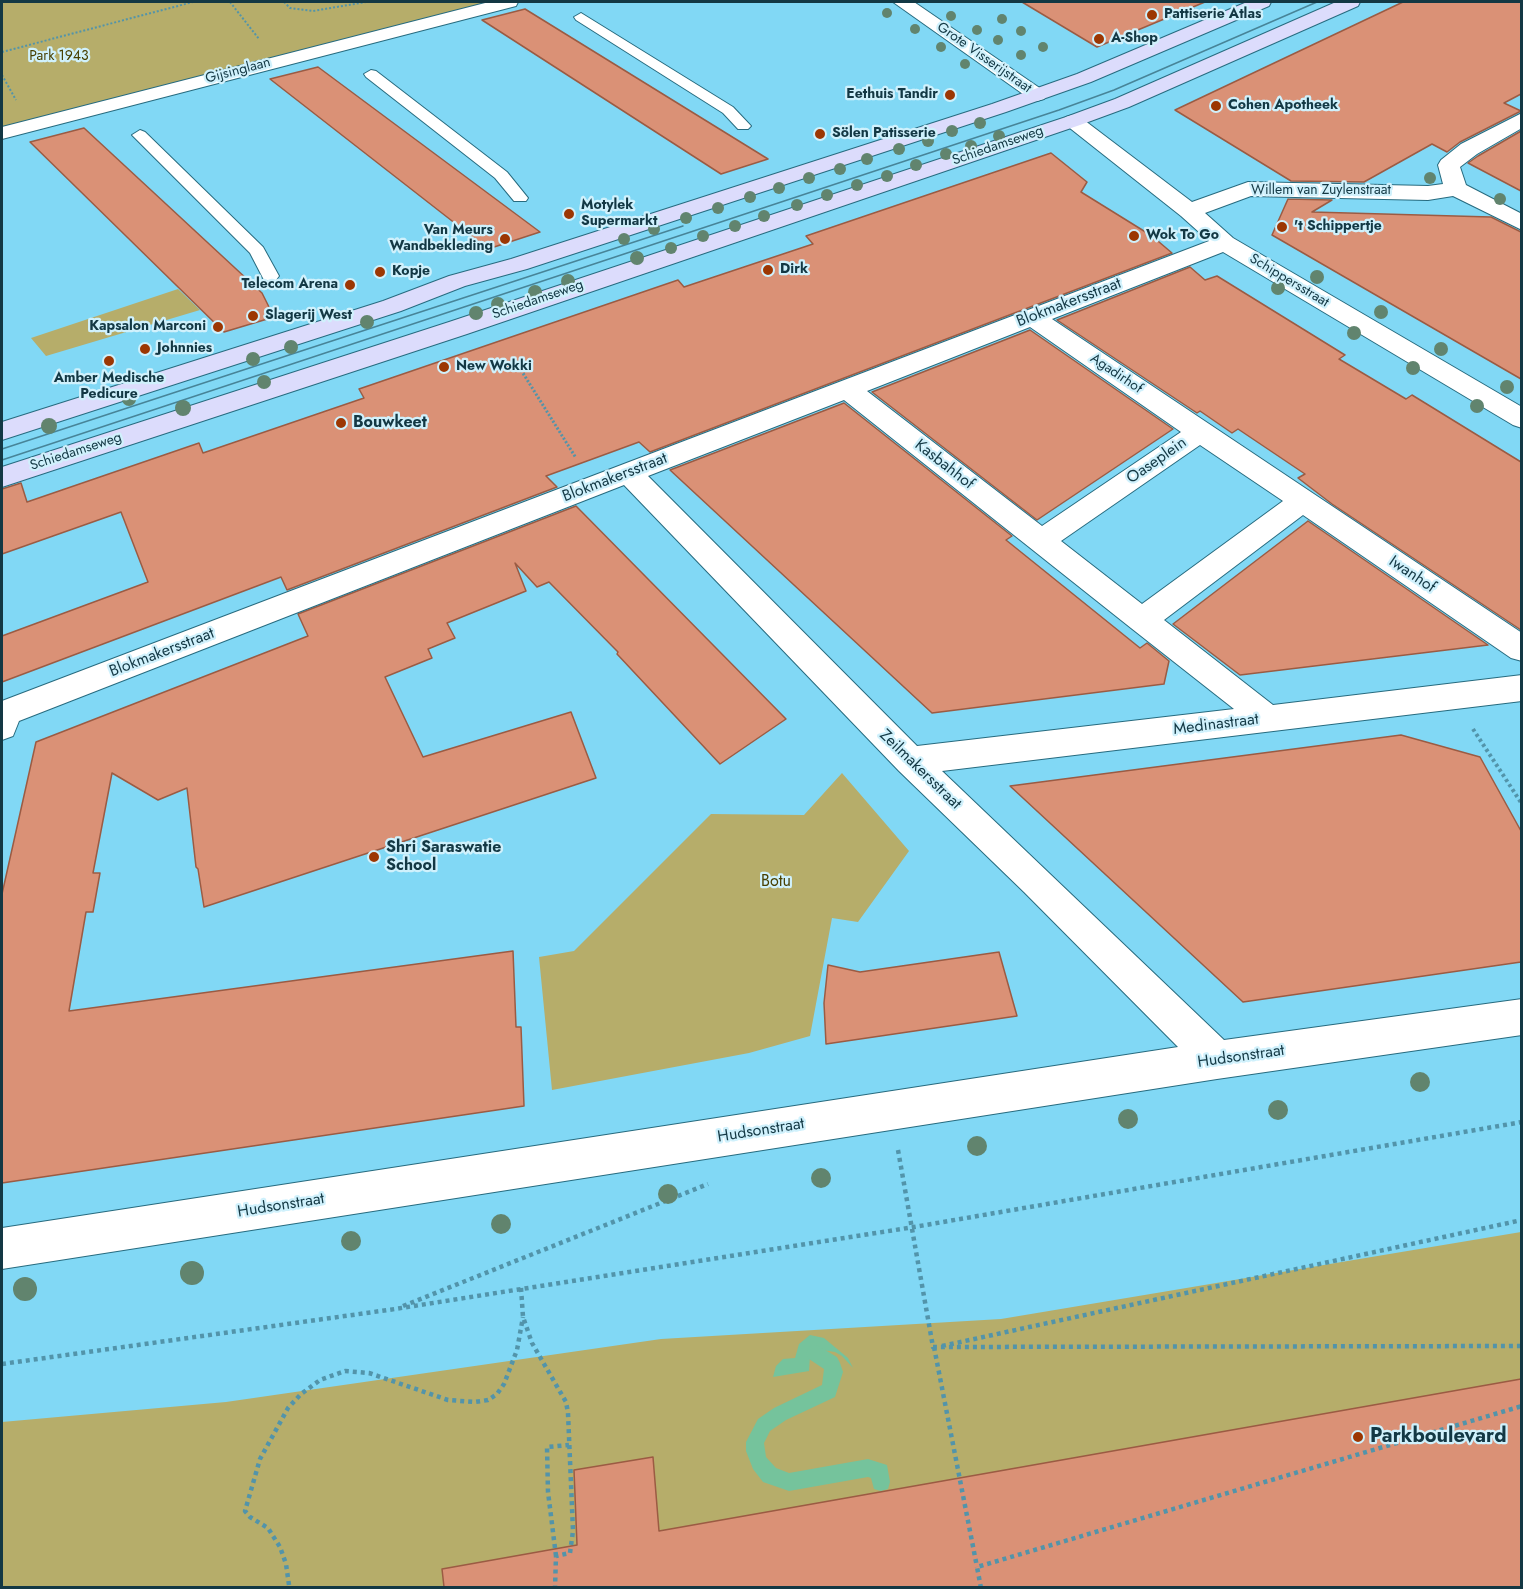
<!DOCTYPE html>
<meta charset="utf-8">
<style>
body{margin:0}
#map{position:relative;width:1523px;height:1589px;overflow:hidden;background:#81d8f5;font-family:Jost,sans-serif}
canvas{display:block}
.frame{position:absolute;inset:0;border:3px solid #133844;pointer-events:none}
</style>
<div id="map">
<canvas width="1523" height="1589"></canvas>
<div class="frame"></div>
</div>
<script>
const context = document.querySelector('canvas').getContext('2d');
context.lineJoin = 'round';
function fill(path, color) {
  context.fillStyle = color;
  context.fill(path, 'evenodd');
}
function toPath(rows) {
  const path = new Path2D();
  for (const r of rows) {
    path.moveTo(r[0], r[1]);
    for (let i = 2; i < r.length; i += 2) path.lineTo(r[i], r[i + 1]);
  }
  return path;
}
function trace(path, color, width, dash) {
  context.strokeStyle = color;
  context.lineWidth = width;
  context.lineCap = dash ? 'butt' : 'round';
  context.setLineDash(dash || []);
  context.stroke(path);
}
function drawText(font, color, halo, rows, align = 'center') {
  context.font = font + ' Jost,sans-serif';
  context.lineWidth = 4.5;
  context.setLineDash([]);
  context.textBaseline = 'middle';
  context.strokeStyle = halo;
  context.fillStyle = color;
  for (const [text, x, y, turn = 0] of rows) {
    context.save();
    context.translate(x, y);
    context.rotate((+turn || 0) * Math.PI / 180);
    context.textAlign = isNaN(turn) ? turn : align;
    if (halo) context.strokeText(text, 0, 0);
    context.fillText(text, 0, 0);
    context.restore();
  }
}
fill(toPath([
 [2,2,496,2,2,130],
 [178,289,200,310,46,356,31,338],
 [842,773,909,851,858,922,832,918,810,1036,749,1053,552,1090,539,957,574,951,711,814,804,815],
 [1521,1232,1521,1587,2,1588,2,1422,226,1402,661,1339,1001,1319]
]), '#b6ad6a');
fill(toPath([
 [810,1335,824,1338,848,1358,853,1368,842,1356,835,1352,822,1350,810,1357,809,1371,773,1377,776,1366,783,1359,795,1358,799,1344]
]), '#75c39c');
fill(toPath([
 [815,1344,837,1357,840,1363,843,1372,835,1397,786,1420,770,1431,764,1443,766,1457,776,1468,789,1473,868,1459,887,1465,890,1482,888,1489,881,1491,874,1489,871,1478,868,1477,789,1491,763,1482,753,1469,746,1451,746,1442,758,1419,774,1408,822,1385,824,1369,809,1359,806,1353,809,1347,815,1344]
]), '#75c39c');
const building = toPath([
 [1022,2,1205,2,1097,47,1022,2],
 [1403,2,1521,2,1521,94,1504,103,1521,111,1460,142,1447,152,1432,144,1364,182,1291,181,1175,110,1403,2],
 [525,9,768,159,721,174,482,20,525,9],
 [318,67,540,232,488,249,270,79,318,67],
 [84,128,262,293,274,317,224,332,30,142,84,128],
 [1521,131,1521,191,1468,163,1478,156,1521,131],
 [1051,153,1087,182,1081,192,1152,236,1172,253,650,452,639,442,546,476,557,487,287,590,281,577,2,682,2,636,148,582,121,512,2,554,2,489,21,483,27,502,199,443,203,453,364,398,359,389,678,280,684,287,813,244,806,236,1051,153],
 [1288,199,1332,200,1312,212,1491,217,1521,232,1521,379,1272,235,1288,199],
 [1190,267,1205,280,1217,276,1345,355,1339,359,1406,399,1412,395,1521,462,1521,630,1332,504,1298,478,1305,474,1238,429,1232,433,1200,411,1197,413,1057,320,1190,267],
 [1030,330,1173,429,1037,520,872,392,1030,330],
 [844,403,1012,536,1006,540,1140,648,1147,643,1169,661,1164,684,932,713,670,470,844,403],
 [576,506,786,719,720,764,617,654,618,652,549,582,537,587,515,563,526,591,447,623,455,638,428,649,432,658,385,677,423,757,571,712,596,778,204,907,198,869,196,867,187,788,158,800,112,773,93,873,100,873,93,912,86,912,69,1011,513,951,516,1027,521,1027,524,1106,2,1183,2,894,36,742,308,636,298,614,576,506],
 [1308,521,1488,645,1240,675,1173,624,1308,521],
 [1401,735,1480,757,1521,831,1521,962,1243,1002,1010,786,1401,735],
 [999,952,1017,1016,826,1044,824,1003,828,965,860,972,999,952],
 [1521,1379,1521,1587,444,1587,442,1569,577,1545,574,1470,653,1457,659,1531,1521,1379]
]);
fill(building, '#da9176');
trace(building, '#9b5b43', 1.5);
const lane = toPath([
 [581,13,733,107,751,126,748,129,738,129,723,113,576,20,574,17,581,13],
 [371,70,376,71,507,172,528,198,526,201,514,201,495,178,366,77,364,74,371,70],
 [140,130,145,132,263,247,279,276,276,280,264,280,250,253,132,135,140,130]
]);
const street = toPath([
 [489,2,518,2,516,6,2,139,2,127,489,2],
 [893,2,914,2,1044,91,1047,95,1044,99,1037,101,1030,99,893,2],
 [1522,113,1522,128,1477,154,1460,167,1466,185,1522,214,1522,230,1453,196,1428,200,1251,196,1205,213,1233,238,1522,407,1522,428,1513,425,1223,252,1052,319,1522,633,1522,661,1511,658,1303,515,1164,620,1273,705,1522,675,1522,701,942,771,1224,1040,1522,999,1522,1035,1217,1079,2,1269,2,1228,1178,1047,1024,892,899,771,624,485,19,721,13,736,2,740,2,701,1209,241,1181,216,1066,125,1062,121,1066,117,1073,115,1080,117,1192,202,1248,182,1428,186,1443,184,1438,165,1441,160,1461,144,1522,113],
 [1030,327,1181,432,1042,526,867,391,1030,327],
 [844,400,1131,628,1234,709,917,746,648,476,844,400],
 [1200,445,1283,501,1142,604,1061,541,1200,445]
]);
const secondary = toPath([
 [1247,2,1271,2,1269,6,1091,82,1006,112,527,269,465,286,401,311,2,440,2,422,383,301,449,276,511,259,992,104,1077,74,1247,2],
 [1336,2,1360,2,1358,6,1129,107,1080,125,467,334,2,487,2,467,449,322,1066,117,1115,99,1336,2]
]);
trace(lane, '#276b7f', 2);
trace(street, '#276b7f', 2);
trace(secondary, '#276b7f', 2);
trace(toPath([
 [230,2,259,39],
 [284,2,290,8,313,11,366,2],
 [2,52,193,2],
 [2,75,16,100]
]), '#5294aa', 2, [2, 2]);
trace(toPath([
 [521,370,576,458]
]), '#5294aa', 3, [2, 2]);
trace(toPath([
 [1473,729,1522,804]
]), '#5294aa', 4, [3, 3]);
trace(toPath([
 [898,1150,933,1347,1522,1346],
 [521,1288,523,1317,532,1343,566,1402,568,1413,573,1531,570,1553,556,1556,555,1588],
 [403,1306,708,1184],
 [942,1346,1522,1220],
 [934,1347,977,1567],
 [2,1364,395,1309,914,1227,1522,1122],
 [556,1556,548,1492,547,1447,569,1445],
 [289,1585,286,1564,280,1547,268,1528,250,1517,245,1511,260,1459,288,1408,301,1394,320,1380,345,1371,369,1373,448,1400,475,1402,488,1400,497,1394,504,1384,517,1350,523,1317],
 [981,1588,977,1567,1522,1406]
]), '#5294aa', 4.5, [4, 4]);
fill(lane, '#fff');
fill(street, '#fff');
fill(secondary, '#dcdcfc');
trace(toPath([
 [2,449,683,226],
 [2,460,1059,110,1114,90,1317,2]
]), '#478498', 1.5);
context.fillStyle = '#61846e';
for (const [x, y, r] of [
 [887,13,5],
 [951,16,5],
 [1002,19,5],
 [915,29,5],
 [977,30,5],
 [1021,31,5],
 [998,40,5],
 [941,47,5],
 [1043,47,5],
 [1021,55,5],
 [965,64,5],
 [980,123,6],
 [952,131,6],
 [999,136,6],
 [928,141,6],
 [971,146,6],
 [899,149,6],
 [946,154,6],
 [867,159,6],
 [916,165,6],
 [840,169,6],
 [887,176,6],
 [809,178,6],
 [1430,178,6],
 [857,185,6],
 [779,188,6],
 [827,195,6],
 [750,197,6],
 [1500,199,6],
 [797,205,6],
 [718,208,6],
 [764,216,6],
 [686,218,6],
 [735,226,6],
 [654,229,6],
 [703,236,6],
 [624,239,6],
 [671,248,6],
 [637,258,7],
 [1317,277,7],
 [568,281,7],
 [1278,288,7],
 [535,292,7],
 [498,304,7],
 [1381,312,7],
 [476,313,7],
 [367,322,7],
 [1354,333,7],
 [291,347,7],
 [1441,349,7],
 [253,359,7],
 [1413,368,7],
 [264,382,7],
 [1507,387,7],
 [129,399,7],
 [1477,406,7],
 [183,408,8],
 [49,426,8],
 [1420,1082,10],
 [1278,1110,10],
 [1128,1119,10],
 [977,1146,10],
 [821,1178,10],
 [668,1194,10],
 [501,1224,10],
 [351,1241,10],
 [192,1273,12],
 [25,1289,12]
]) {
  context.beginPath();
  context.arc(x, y, r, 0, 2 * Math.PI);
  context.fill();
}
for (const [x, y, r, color] of [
 [1152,15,6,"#9c3703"],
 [1099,39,6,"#9c3703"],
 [950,95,6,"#9c3703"],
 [1216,106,6,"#9c3703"],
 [820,134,6,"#9c3703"],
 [569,214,6,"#9c3703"],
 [1282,227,6,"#9c3703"],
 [1134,236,6,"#9c3703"],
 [505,239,6,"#9c3703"],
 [768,270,6,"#9c3703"],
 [380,272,6,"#9c3703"],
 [350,285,6,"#9c3703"],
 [253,316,6,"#9c3703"],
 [218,327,6,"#9c3703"],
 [145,349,6,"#9c3703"],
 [109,361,6,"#9c3703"],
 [444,367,6,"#9c3703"],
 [341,423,6,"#9c3703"],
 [374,857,6,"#9c3703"],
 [1358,1437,6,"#9c3703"]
]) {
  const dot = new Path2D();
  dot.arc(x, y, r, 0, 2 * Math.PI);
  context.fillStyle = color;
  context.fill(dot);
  trace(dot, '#d0f1fc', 2);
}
drawText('bold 14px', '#133844', '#d0f1fc', [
 ["Pattiserie Atlas",1164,15],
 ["A-Shop",1111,39],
 ["Eethuis Tandir",938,95,"right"],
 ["Cohen Apotheek",1228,106],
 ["Sölen Patisserie",832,134],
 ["Motylek",581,206],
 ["Supermarkt",581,222],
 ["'t Schippertje",1294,227],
 ["Van Meurs",493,231,"right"],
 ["Wandbekleding",493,247,"right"],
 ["Wok To Go",1146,236],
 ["Dirk",780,270],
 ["Kopje",392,272],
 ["Telecom Arena",338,285,"right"],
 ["Slagerij West",265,316],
 ["Kapsalon Marconi",206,327,"right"],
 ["Johnnies",157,349],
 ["New Wokki",456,367],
 ["Amber Medische",109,379,"center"],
 ["Pedicure",109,395,"center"]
], 'left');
drawText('14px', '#473f00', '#d0f1fc', [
 ["Park 1943",59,57]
]);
drawText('14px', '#133844', '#d0f1fc', [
 ["Grote Visserijstraat",984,58,35],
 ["Gijsinglaan",238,71,-15],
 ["Schiedamseweg",998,146,-19],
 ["Willem van Zuylenstraat",1321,191],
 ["Schippersstraat",1289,281,31],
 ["Schiedamseweg",538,300,-19],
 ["Agadirhof",1116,374,34],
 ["Schiedamseweg",76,452,-18]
]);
drawText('16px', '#133844', '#d0f1fc', [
 ["Blokmakersstraat",1069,303,-21],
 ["Oaseplein",1157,461,-35],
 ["Kasbahhof",944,465,38],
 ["Blokmakersstraat",615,478,-21],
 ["Iwanhof",1412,575,34],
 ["Blokmakersstraat",162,653,-21],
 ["Medinastraat",1216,725,-7],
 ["Zeilmakersstraat",920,770,44],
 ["Hudsonstraat",1241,1057,-8],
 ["Hudsonstraat",761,1131,-9],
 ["Hudsonstraat",281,1206,-9]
]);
drawText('bold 16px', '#133844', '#d0f1fc', [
 ["Bouwkeet",353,423],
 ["Shri Saraswatie",386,848],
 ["School",386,866]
], 'left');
drawText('16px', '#473f00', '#d0f1fc', [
 ["Botu",776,882]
]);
drawText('bold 20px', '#133844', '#d0f1fc', [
 ["Parkboulevard",1370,1437]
], 'left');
</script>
